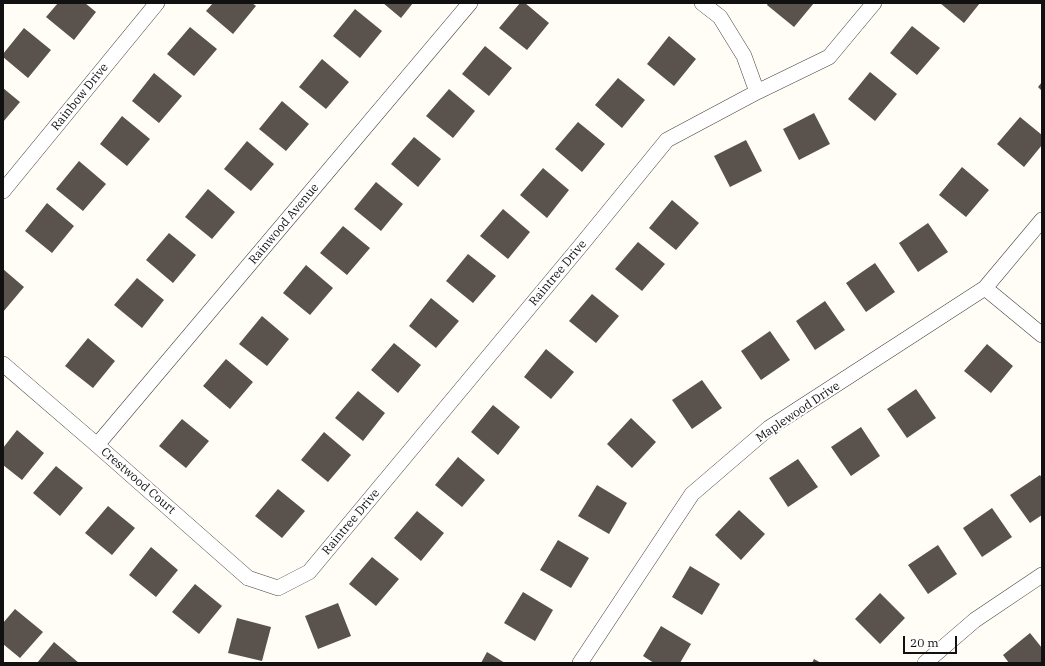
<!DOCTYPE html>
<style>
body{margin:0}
#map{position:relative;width:1045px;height:666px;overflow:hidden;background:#fffdf5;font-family:"IBM Plex Serif",serif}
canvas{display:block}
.frame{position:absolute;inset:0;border:4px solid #111;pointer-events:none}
.scale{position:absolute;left:903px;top:636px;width:54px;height:18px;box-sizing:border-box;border:2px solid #111;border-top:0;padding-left:5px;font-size:12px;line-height:14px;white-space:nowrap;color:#111;-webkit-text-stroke:3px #fff;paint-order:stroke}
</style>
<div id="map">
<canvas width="1045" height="666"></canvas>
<div class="frame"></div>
<div class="scale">20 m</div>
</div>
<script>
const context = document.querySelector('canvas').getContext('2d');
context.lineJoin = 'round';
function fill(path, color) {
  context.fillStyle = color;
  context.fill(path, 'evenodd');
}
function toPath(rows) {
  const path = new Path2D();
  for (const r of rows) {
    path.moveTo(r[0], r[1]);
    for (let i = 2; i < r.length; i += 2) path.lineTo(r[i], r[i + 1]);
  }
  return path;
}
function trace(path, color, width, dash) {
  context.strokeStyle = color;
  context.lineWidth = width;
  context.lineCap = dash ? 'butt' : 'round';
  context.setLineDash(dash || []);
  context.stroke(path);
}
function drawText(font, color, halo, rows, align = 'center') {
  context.font = font + ' "IBM Plex Serif",serif';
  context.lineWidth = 4;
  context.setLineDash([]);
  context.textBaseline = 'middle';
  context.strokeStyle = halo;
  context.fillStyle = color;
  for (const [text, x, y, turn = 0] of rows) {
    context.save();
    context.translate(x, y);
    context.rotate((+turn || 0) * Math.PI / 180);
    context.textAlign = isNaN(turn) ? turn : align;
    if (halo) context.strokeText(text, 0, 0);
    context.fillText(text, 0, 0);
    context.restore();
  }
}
fill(toPath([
 [58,3,85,3,96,12,74,40,46,17],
 [213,3,252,3,256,6,233,34,206,11],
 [383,3,413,3,401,18],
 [520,3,525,3,549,23,527,50,499,28],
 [768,3,814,3,794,27,767,5],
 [940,3,980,3,964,23],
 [355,9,382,31,360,58,333,36],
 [912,26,940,48,917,75,890,53],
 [190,27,217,49,194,76,167,54],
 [24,28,51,50,28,78,3,57,3,54],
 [669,36,696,59,674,86,647,64],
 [485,46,512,68,489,96,462,74],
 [322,59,349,82,326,109,299,87],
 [870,72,897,94,875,121,848,99],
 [154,73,182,96,159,123,132,101],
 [618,78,645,100,622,128,595,105],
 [1042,82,1042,91,1038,87],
 [3,88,20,102,3,122],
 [449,89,475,111,453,138,426,116],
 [282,101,309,124,286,151,259,129],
 [814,113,830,144,799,160,783,129],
 [122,116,150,139,127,166,100,144],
 [1020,117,1042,135,1042,145,1024,167,997,144],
 [578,122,605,144,582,172,555,149],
 [414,137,441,159,418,187,391,164],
 [746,140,762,171,730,187,714,156],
 [247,141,274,164,251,191,224,169],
 [79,161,106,184,83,211,56,189],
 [962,167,989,190,966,217,939,195],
 [543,168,569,190,547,218,520,195],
 [376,182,403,204,381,231,354,209],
 [208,189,235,212,212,239,185,217],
 [672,200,699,223,676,250,649,228],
 [47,203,74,226,52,253,25,231],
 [503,209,530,232,508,259,480,236],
 [928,223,948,252,918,272,899,243],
 [343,226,370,248,347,275,320,253],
 [169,233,196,255,173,283,146,260],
 [638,242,665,264,642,291,615,269],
 [468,254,496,276,473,303,446,281],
 [875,263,895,292,866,312,846,283],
 [306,265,333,288,310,315,283,293],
 [3,269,24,287,3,312],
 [137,278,164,300,142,328,114,305],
 [592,294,619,316,596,343,569,321],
 [431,298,459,321,436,348,409,326],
 [825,301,845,330,815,350,796,321],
 [262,316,289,339,267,366,239,344],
 [770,331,790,360,761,380,741,351],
 [88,338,115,361,93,388,65,366],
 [394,343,421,365,398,393,371,370],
 [987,344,1013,366,991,393,964,371],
 [546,349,574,372,551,399,524,377],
 [226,359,253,382,230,409,203,386],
 [702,380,722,408,692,429,672,400],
 [916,389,936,418,907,438,887,409],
 [358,391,385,413,363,441,335,418],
 [493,405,520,427,498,455,471,432],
 [631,418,656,442,632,468,607,444],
 [182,419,209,441,186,468,159,446],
 [861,427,880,456,851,476,831,447],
 [17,430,44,453,22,480,3,465,3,448],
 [324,432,351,455,328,482,301,460],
 [458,457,485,480,462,507,435,485],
 [798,459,818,487,788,507,769,478],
 [56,466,83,488,60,516,33,493],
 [1040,475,1042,478,1042,515,1030,523,1010,495],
 [597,485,627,503,609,534,578,516],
 [278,489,305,511,282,538,255,516],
 [108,506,135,528,112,555,85,533],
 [992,508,1012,537,982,557,963,528],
 [739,510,765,534,741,560,715,535],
 [417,511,444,533,421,561,394,538],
 [558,540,589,558,571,588,540,570],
 [938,545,957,574,928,594,908,565],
 [151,547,178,570,156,597,129,575],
 [372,557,399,579,376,606,349,584],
 [690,566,720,584,702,615,672,597],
 [195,584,222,606,199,634,172,612],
 [523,592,553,610,535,641,504,623],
 [880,593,905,618,880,644,855,619],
 [338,603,351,636,318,649,305,616],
 [15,609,43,632,20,658,3,644,3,623],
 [237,618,271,627,262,661,228,653],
 [661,626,691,644,680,663,654,663,643,656],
 [1030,633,1042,648,1042,663,1009,663,1003,655],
 [54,642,79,663,37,663],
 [487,652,505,663,481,663],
 [814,659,821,663,812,663]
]), '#5a524d');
const minor = toPath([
 [702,3,720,17,744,56,757,92],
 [3,191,157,3],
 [985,288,1042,335],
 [3,364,97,445,248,578,278,588,309,572,582,244,667,140,757,92,829,57,874,3],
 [97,445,470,3],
 [580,663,692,494,769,428,985,288,1042,220],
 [925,663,975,620,1042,575]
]);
trace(minor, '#444', 16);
trace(minor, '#fff', 15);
drawText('12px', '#111', '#fff', [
 ["Rainbow Drive",80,97,-51],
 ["Rainwood Avenue",284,224,-50],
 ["Raintree Drive",558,273,-50],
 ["Maplewood Drive",798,412,-34],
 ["Crestwood Court",138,481,41],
 ["Raintree Drive",351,522,-50]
]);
</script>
